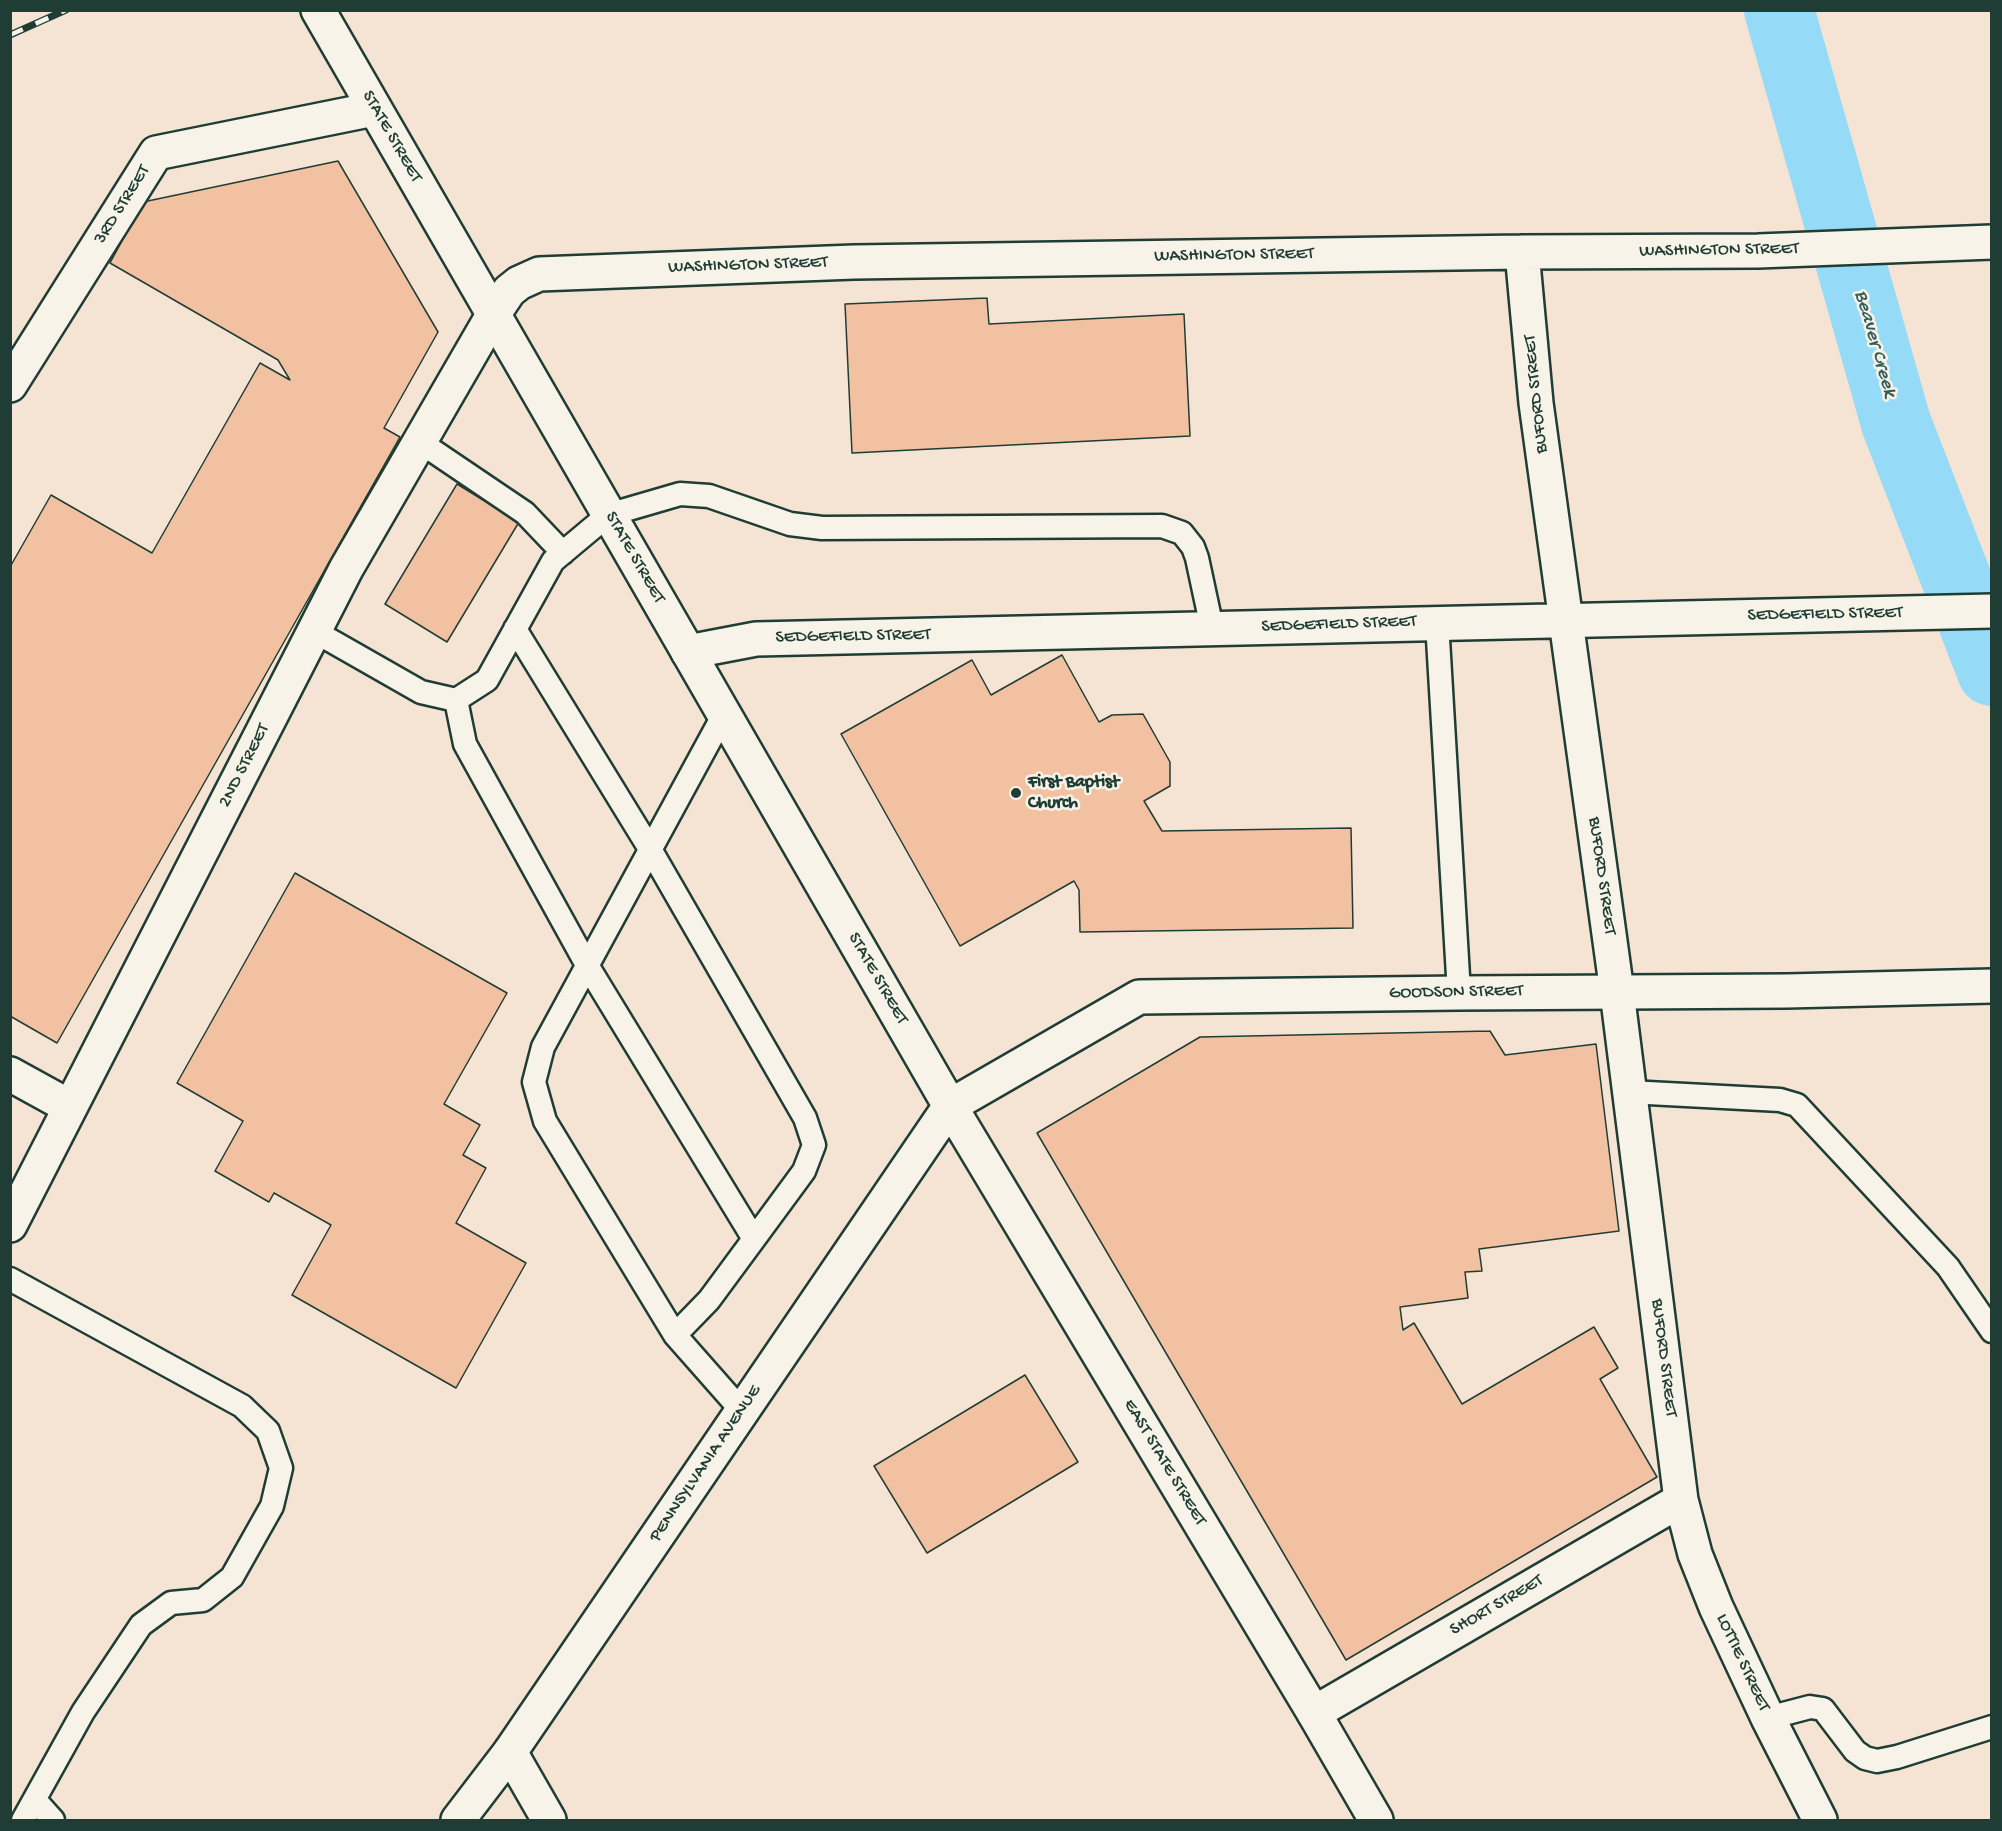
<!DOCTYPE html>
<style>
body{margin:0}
#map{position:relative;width:2002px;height:1831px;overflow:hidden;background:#f5e4d3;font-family:"Gochi Hand",sans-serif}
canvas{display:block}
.frame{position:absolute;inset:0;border:12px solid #1f3d34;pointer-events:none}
</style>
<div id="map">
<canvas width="2002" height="1831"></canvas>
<div class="frame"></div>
</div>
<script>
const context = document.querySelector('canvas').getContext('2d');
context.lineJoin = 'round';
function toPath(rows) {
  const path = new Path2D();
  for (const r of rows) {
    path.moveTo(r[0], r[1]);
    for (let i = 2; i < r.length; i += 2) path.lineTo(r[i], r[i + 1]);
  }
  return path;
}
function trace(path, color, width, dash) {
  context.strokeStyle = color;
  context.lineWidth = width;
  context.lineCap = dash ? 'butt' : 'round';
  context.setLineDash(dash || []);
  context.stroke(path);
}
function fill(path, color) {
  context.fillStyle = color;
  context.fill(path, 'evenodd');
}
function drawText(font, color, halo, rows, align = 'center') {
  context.font = font + ' "Gochi Hand",sans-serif';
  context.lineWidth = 5;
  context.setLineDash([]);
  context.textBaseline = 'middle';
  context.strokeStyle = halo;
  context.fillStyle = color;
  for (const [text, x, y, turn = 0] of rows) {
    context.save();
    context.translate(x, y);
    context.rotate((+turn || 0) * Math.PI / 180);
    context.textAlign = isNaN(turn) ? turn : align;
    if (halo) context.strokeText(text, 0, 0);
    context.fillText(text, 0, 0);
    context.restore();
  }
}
trace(toPath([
 [1779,10,1896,423,1992,671]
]), '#95dbf7', 70);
const building = toPath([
 [338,161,438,332,384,428,400,437,57,1043,10,1016,10,567,51,495,152,553,260,363,290,380,278,360,110,263,143,202,338,161],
 [987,298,989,324,1184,314,1190,436,852,453,845,304,987,298],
 [457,484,519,522,447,642,385,604,457,484],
 [1062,655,1099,722,1112,715,1143,714,1170,762,1170,786,1144,801,1162,831,1351,828,1353,928,1080,932,1079,890,1074,881,960,946,841,734,972,660,991,695,1062,655],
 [295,873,507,993,444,1104,480,1125,463,1155,486,1168,456,1223,526,1263,456,1388,292,1295,331,1225,274,1193,269,1202,215,1171,243,1121,177,1083,295,873],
 [1490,1031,1505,1055,1596,1044,1619,1231,1479,1249,1482,1271,1465,1272,1468,1298,1400,1307,1403,1330,1414,1323,1462,1404,1594,1327,1618,1368,1600,1379,1657,1477,1346,1660,1037,1133,1200,1037,1490,1031],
 [1025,1375,1078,1462,927,1553,874,1466,1025,1375]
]);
fill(building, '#f1c1a1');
trace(building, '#1f3d34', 1.5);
const lane = toPath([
 [420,442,525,513,563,553],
 [1437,622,1459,993],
 [515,629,650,849,805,1118,814,1145,804,1171,754,1239,709,1300,675,1335],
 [314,631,421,692,456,700,487,680,553,561,608,515,680,494,709,496,790,524,822,528,1162,526,1182,533,1193,547,1197,558,1212,628],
 [456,700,465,744,587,965,754,1239],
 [724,714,543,1047,534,1082,545,1121,675,1335,742,1411],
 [1629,1092,1780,1100,1797,1105,1948,1267,1992,1331],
 [10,1279,242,1406,268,1431,281,1468,272,1506,232,1577,203,1600,171,1603,141,1625,83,1712,23,1820],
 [1768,1718,1810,1707,1823,1709,1855,1751,1865,1758,1877,1761,1897,1757,1992,1727],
 [35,1800,53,1820]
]);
const street = toPath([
 [1522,252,1536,403,1617,992,1681,1500,1695,1554,1716,1607,1768,1718,1820,1820],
 [10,385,156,153,374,109],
 [688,652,756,639,1992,611],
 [10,1074,70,1107],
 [10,1225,346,569,493,315,509,291,519,283,539,274,854,262,1522,252,1758,251,1992,242],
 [1314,1713,1681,1500],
 [510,1752,549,1820]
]);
const secondary = toPath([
 [318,10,950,1106,1314,1713,1376,1820],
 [458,1820,510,1752,950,1106,1139,997,1459,993,1787,991,1992,986]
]);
trace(lane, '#1f3d34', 27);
trace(street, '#1f3d34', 38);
trace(secondary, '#1f3d34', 38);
trace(lane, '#f7f3e8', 22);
trace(street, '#f7f3e8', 33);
trace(secondary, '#f7f3e8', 33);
const rail = toPath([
 [10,35,66,10]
]);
trace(rail, '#1f3d34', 7);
trace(rail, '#f7f3e8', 4.5, [14]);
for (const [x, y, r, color] of [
 [1016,793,6,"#1f3d34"]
]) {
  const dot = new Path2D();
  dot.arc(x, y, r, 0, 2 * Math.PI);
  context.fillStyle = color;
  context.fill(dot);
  trace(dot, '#f7f3e8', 2);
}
drawText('18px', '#1f3d34', '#f7f3e8', [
 ["STATE STREET",391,137,60],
 ["3RD STREET",123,205,-58],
 ["WASHINGTON STREET",1719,251,-1],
 ["WASHINGTON STREET",1234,256,-1],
 ["WASHINGTON STREET",748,266,-2],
 ["BUFORD STREET",1537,394,-96],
 ["STATE STREET",634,558,60],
 ["SEDGEFIELD STREET",1825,615,-1],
 ["SEDGEFIELD STREET",1339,625,-2],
 ["SEDGEFIELD STREET",853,637,-1],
 ["2ND STREET",245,766,-63],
 ["BUFORD STREET",1601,876,82],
 ["STATE STREET",877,979,60],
 ["GOODSON STREET",1456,993,-1],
 ["BUFORD STREET",1663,1358,83],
 ["EAST STATE STREET",1164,1463,59],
 ["PENNSYLVANIA AVENUE",706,1464,-56],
 ["SHORT STREET",1497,1606,-30],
 ["LOTTIE STREET",1742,1663,65]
]);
drawText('bold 18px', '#1f3d34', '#f7f3e8', [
 ["First Baptist",1028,783],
 ["Church",1028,804]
], 'left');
drawText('italic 20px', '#375d5b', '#f7f3e8', [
 ["Beaver Creek",1874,344,74]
]);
</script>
